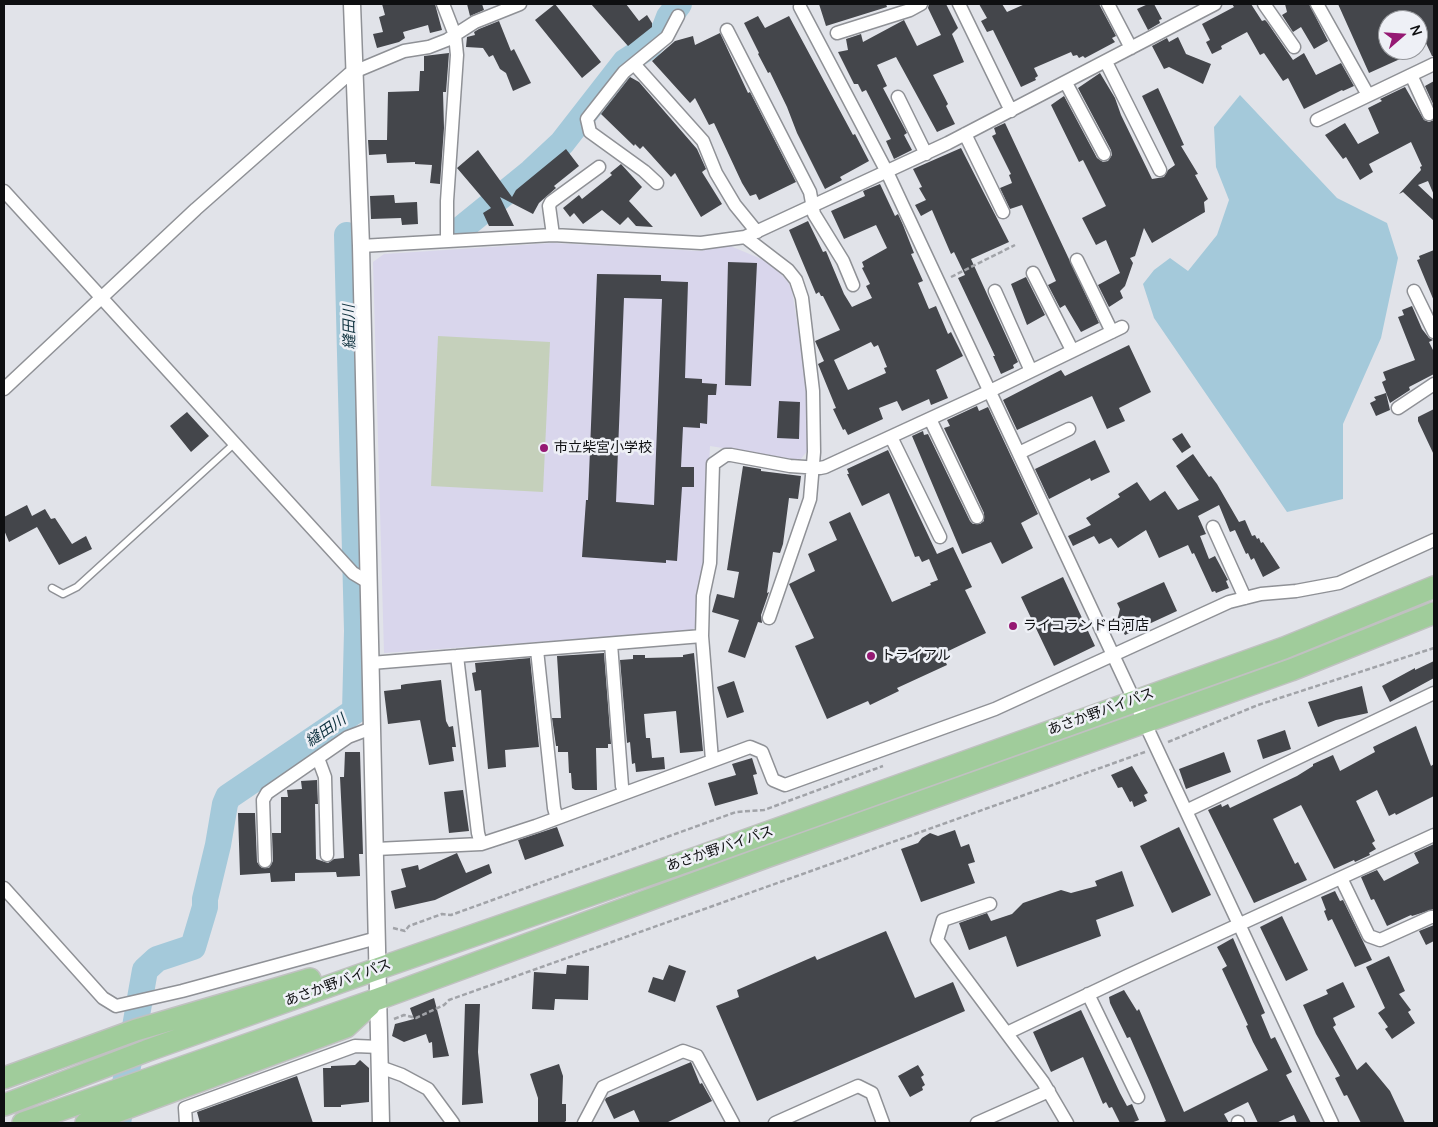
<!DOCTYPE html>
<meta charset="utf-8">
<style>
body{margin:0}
#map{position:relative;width:1438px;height:1127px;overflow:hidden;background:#e1e3e9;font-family:Manrope,sans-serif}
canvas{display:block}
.frame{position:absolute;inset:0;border:5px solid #0e0f11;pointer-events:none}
.north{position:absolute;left:1378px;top:10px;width:50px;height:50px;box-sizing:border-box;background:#eef0f6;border:1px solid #94969a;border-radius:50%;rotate:71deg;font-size:14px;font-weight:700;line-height:20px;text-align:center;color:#0e0f11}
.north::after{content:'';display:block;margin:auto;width:18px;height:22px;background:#951973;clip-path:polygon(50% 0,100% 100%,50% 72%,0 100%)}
</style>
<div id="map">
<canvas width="1438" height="1127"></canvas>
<div class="frame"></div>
<div class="north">N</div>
</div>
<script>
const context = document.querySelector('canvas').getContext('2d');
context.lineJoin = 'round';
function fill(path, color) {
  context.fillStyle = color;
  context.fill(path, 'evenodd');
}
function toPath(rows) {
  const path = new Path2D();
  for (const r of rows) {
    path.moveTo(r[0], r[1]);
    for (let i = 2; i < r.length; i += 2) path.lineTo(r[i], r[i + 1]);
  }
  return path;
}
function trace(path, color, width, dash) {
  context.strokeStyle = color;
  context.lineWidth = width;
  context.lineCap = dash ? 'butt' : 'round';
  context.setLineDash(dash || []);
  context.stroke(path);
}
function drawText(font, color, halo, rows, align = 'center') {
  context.font = font + ' Manrope,"Noto Sans JP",sans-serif';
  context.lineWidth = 5;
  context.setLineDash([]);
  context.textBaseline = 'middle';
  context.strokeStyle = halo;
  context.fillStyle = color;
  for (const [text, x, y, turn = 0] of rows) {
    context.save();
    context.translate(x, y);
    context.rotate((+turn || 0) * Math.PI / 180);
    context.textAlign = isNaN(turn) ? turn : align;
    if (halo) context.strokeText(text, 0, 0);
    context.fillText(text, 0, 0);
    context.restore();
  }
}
fill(toPath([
 [553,243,700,251,728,245,771,263,788,282,792,290,808,394,809,449,800,460,710,446,704,566,697,589,698,625,691,631,384,653,373,262,384,254]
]), '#d9d6ec');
fill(toPath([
 [438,336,550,342,543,492,431,486]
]), '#c5d0bb');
fill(toPath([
 [1240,95,1337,198,1387,223,1398,258,1381,338,1343,424,1343,499,1287,512,1154,318,1143,284,1154,270,1170,258,1188,271,1217,235,1229,200,1216,167,1214,127]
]), '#a4c9da');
trace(toPath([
 [462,228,531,172,562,143,625,62,648,47,664,30,669,17,679,4],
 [118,1123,145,970,157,959,193,947,205,907,205,899,218,845,225,804,228,797,355,711,357,631,347,235]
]), '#a4c9da', 26);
fill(toPath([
 [382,4,435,4,442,30,430,33,428,25,403,32,405,38,399,42,377,48,373,34,383,32,379,17,385,15],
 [467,4,482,4,484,10,470,16],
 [555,4,601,62,582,78,535,20],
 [591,4,626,4,639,21,647,15,652,23,652,27,628,46],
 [819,4,886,4,887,7,826,26],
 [929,4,946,4,958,28,952,34,964,62,933,75,948,104,946,106,955,124,937,132,896,57,877,65,887,86,883,88,907,133,904,135,912,150,894,159,886,141,891,139,866,90,862,92,858,84,854,84,838,52,848,50,846,39,861,34,863,42,904,20,917,46,941,35,928,8],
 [979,4,1002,4,1007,12,1025,4,1099,4,1116,36,1112,38,1115,42,1085,58,1083,56,1079,58,1077,55,1073,56,1071,52,1034,68,1038,76,1035,78,1036,80,1021,87,993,30,987,32,981,21,987,18],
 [1148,4,1154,4,1162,19,1159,20,1160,23,1148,30,1137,9],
 [1232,4,1251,4,1262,21,1265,20,1267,22,1293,60,1304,53,1316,75,1341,63,1354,86,1343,91,1342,90,1304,109,1288,78,1283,81,1264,53,1260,55,1247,32,1221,46,1222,49,1212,54,1206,42,1210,40,1202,24,1234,7],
 [1285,4,1309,4,1328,41,1314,49,1301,27,1293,32,1282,15,1287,12],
 [1338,4,1434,4,1434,56,1432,56,1418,26,1418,20,1388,20,1388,50,1420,50,1369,73],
 [758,16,765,28,789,16,853,135,855,134,869,161,840,177,842,180,825,189,797,133,787,107,770,72,768,73,758,54,759,53,744,23],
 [499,21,511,51,514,49,531,83,513,91,506,73,500,69,493,55,489,57,483,48,466,47,467,37,475,35,474,32,479,29],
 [720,33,748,93,750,92,796,182,759,200,756,194,750,196,742,183,714,123,709,125,695,98,690,103,652,61,675,41,693,36,695,45],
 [1178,37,1186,54,1211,64,1203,84,1169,67,1164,69,1152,46,1167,38,1169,42],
 [449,53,446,92,443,92,444,128,440,184,430,183,432,165,415,164,415,162,387,163,386,154,369,155,368,140,387,140,388,92,419,91,420,71,424,71,424,56],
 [1100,73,1115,98,1121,115,1152,179,1164,177,1168,170,1175,165,1142,96,1158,88,1184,145,1181,146,1198,174,1195,175,1208,199,1204,202,1205,212,1152,243,1144,228,1135,256,1130,258,1133,263,1125,286,1120,291,1123,298,1109,307,1098,285,1120,273,1106,240,1096,245,1082,218,1106,206,1083,160,1079,162,1051,105,1064,96,1097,158,1103,162,1108,161,1112,155,1111,150,1078,88],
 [630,77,639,82,697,149,706,169,702,172,722,204,701,217,675,173,671,177,643,146,640,149,635,144,634,146,601,114],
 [1434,81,1434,106,1425,86],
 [1405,87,1424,120,1429,122,1434,120,1434,195,1428,181,1418,185,1434,200,1434,221,1403,192,1399,194,1421,170,1420,167,1422,166,1411,142,1369,164,1373,172,1360,180,1346,157,1343,159,1325,135,1345,123,1358,144,1379,133,1368,108,1382,101,1380,99],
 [1005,123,1099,323,1081,332,1065,305,1060,308,1048,285,1056,281,1022,205,1010,209,1000,188,1012,183,1009,175,1011,174,992,136,996,134,994,128],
 [961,148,1009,242,971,259,1018,362,1013,365,1014,368,1001,374,993,356,995,356,958,278,965,275,954,252,951,254,932,210,921,216,915,205,926,200,919,188,922,187,913,169],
 [566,149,579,166,554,186,556,188,539,203,533,214,500,197,514,226,489,226,483,213,491,208,457,168,478,150,512,197,516,190],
 [621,164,642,187,629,201,653,227,636,226,628,217,620,225,602,210,583,224,574,213,570,217,563,208,579,195,582,199,612,175,610,173],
 [880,184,895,216,898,214,903,225,914,253,911,254,923,281,918,283,929,309,936,306,948,334,951,332,963,356,936,370,948,398,931,405,929,399,902,411,897,401,879,408,883,419,848,435,845,429,843,430,833,409,836,408,818,364,824,361,815,341,840,330,823,296,821,296,819,292,816,294,789,230,808,221,823,252,826,251,844,294,852,307,872,298,866,286,870,284,862,268,864,267,862,262,887,248,876,225,844,239,831,211,865,196,863,191],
 [871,342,874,347,878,345,887,367,884,368,886,373,848,390,834,360],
 [394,195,395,203,417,202,418,224,402,225,401,218,371,219,370,196],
 [1434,250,1434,301,1417,260,1420,259,1419,256],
 [728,262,757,263,751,386,725,385],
 [597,274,661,275,661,281,688,282,685,378,702,379,702,383,717,384,716,395,708,395,707,424,700,423,700,428,683,427,681,467,694,467,694,487,682,487,677,561,666,560,666,563,582,557,586,500,588,500],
 [624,298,662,299,654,505,616,502],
 [1026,277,1045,315,1027,325,1011,284],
 [1412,306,1422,329,1429,338,1433,340,1429,342,1434,352,1434,374,1409,387,1410,390,1390,403,1382,382,1386,380,1383,372,1415,360,1398,317,1404,315,1402,310],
 [1129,345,1151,392,1119,408,1125,421,1107,429,1092,396,1017,430,1003,400,1061,370,1065,376],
 [1386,393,1390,410,1376,416,1370,403,1376,400,1374,397],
 [779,401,800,402,799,439,777,438],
 [977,406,979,411,988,407,1038,514,1021,523,1033,548,1002,564,991,542,962,554,912,436,923,431,924,435,928,434,970,521,973,524,980,524,984,521,984,513,944,428,950,426,947,420],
 [1434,409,1434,455,1418,421,1418,417],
 [187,412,209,436,191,452,170,426],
 [1182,433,1191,447,1182,453,1172,439],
 [1095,440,1110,472,1091,481,1090,478,1049,499,1035,469],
 [888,450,937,554,953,547,972,587,965,590,986,633,942,654,947,665,897,688,899,691,870,705,868,701,827,719,795,646,814,638,789,584,815,571,808,554,837,540,829,522,850,512,892,602,931,585,930,583,938,580,929,559,922,562,919,556,915,557,889,493,862,506,847,474,849,474,847,469],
 [1193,454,1209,477,1211,476,1217,484,1239,522,1245,520,1252,536,1255,535,1257,539,1259,538,1261,543,1263,542,1280,568,1263,577,1254,558,1251,560,1248,553,1246,554,1235,530,1230,532,1219,505,1198,516,1206,534,1200,536,1209,559,1215,556,1228,580,1226,581,1229,588,1216,593,1215,591,1212,592,1194,553,1192,554,1188,545,1159,558,1146,530,1118,548,1111,538,1099,544,1094,536,1073,546,1068,536,1091,525,1086,518,1120,497,1118,494,1137,482,1150,501,1165,491,1178,510,1199,500,1176,466],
 [743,466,761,469,761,471,801,476,798,499,789,498,783,544,780,553,773,552,767,593,769,592,761,615,762,623,758,622,745,658,728,652,739,620,712,612,717,594,734,598,739,572,727,570],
 [27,505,32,516,45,509,51,519,55,518,72,544,86,536,92,549,59,565,37,527,9,542,4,530,4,517],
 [1063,577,1095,646,1054,666,1021,597],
 [1164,582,1177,611,1125,635,1117,621,1120,609,1117,603],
 [604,653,611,744,608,744,608,748,596,748,597,790,575,790,572,788,571,773,569,773,568,752,558,752,558,746,556,746,552,718,561,718,557,656],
 [694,653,703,751,680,753,676,711,644,714,646,738,650,738,652,758,664,757,665,769,636,772,635,763,632,764,630,742,627,743,620,660,633,659,633,655,645,655,645,658,683,657,683,655],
 [530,658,539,747,505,750,506,767,488,769,481,690,475,691,472,673,476,672,475,663],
 [1434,661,1434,678,1390,702,1382,686,1415,668,1415,670],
 [441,680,446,721,449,727,453,726,456,747,452,747,454,761,429,765,420,720,388,724,384,691,401,689,401,685,406,684],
 [734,681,744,712,727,718,717,687],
 [1362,686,1368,713,1336,720,1318,727,1308,702],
 [1416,726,1431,766,1434,764,1434,796,1396,815,1395,813,1389,816,1377,790,1356,801,1375,841,1372,843,1376,849,1369,853,1370,855,1355,862,1354,860,1334,869,1301,805,1273,819,1295,864,1298,862,1307,880,1254,903,1208,810,1221,804,1222,807,1228,804,1230,808,1297,776,1313,766,1313,764,1333,755,1340,771,1375,752,1373,747],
 [1285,730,1291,749,1263,759,1257,740],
 [345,752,360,752,363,854,359,854,360,876,337,877,336,872,295,873,295,881,271,882,270,873,240,875,238,813,255,813,257,862,262,868,269,868,273,861,272,833,281,833,281,797,288,797,287,790,302,789,301,781,317,780,318,804,315,804,316,859,328,863,334,859,344,858,340,777,344,777],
 [1224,752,1231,772,1186,789,1179,769],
 [752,758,757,774,753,775,758,794,715,806,708,783,736,775,732,764],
 [1132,766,1148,793,1144,795,1147,801,1134,807,1132,801,1130,802,1122,787,1118,788,1111,775],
 [463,790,469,831,449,833,444,792],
 [557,827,564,846,525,860,518,840],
 [1179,827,1211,895,1172,913,1140,846],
 [955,830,961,847,969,844,975,862,968,864,975,883,921,902,901,849,918,843,922,838,930,833,938,836],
 [1434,844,1434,909,1412,916,1411,915,1387,926,1374,899,1371,900,1361,877,1377,870,1384,881,1419,863,1414,853],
 [457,853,466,873,489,864,492,873,435,900,395,909,391,891,406,887,401,869,418,865,419,870],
 [1122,871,1134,906,1096,920,1101,936,1017,967,1006,936,969,950,959,923,987,913,991,921,1012,914,1023,903,1061,890,1071,893,1097,886,1095,881],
 [1335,891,1340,901,1343,900,1372,960,1355,967,1332,919,1328,921,1324,911,1326,910,1321,897],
 [1282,916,1308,970,1286,981,1260,927],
 [1434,925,1434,941,1426,945,1419,931],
 [886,931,915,998,953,982,965,1011,757,1101,716,1006,739,997,737,990,815,956,817,960],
 [1233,938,1265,1013,1261,1015,1271,1039,1275,1037,1292,1072,1286,1075,1311,1123,1297,1123,1294,1115,1276,1123,1258,1123,1248,1102,1224,1114,1229,1123,1161,1123,1166,1121,1149,1080,1130,1037,1127,1038,1110,1003,1109,997,1124,990,1137,1011,1139,1009,1184,1112,1268,1070,1253,1042,1246,1026,1248,1025,1222,969,1227,966,1217,947],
 [1389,956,1405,991,1399,994,1411,1010,1408,1012,1415,1023,1392,1039,1385,1029,1388,1027,1378,1013,1385,1008,1366,967],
 [567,965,589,966,588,1000,555,999,554,1010,532,1009,534,972,566,974],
 [669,965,686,971,675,1002,648,992,653,977,663,980],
 [1343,982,1355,1007,1333,1018,1336,1025,1333,1027,1357,1070,1366,1062,1390,1091,1405,1123,1361,1123,1347,1095,1344,1096,1335,1078,1340,1076,1316,1034,1303,1005,1328,994,1326,990],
 [434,998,449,1056,433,1058,432,1042,429,1043,426,1034,404,1042,392,1036,395,1024,414,1019,410,1008],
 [465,1004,480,1004,478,1052,483,1103,462,1105],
 [1081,1010,1120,1093,1127,1106,1132,1104,1139,1120,1131,1123,1120,1123,1112,1107,1109,1108,1106,1102,1103,1104,1083,1057,1051,1072,1033,1032],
 [360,1060,369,1068,369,1102,341,1105,341,1107,324,1107,323,1068,331,1068,331,1066,355,1065],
 [691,1062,700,1084,702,1083,712,1101,666,1123,640,1123,634,1110,614,1119,605,1100,606,1098],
 [559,1064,563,1076,562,1104,566,1104,566,1121,563,1123,538,1123,538,1098,530,1074],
 [918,1065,924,1075,921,1077,925,1085,922,1087,923,1090,910,1097,898,1076],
 [297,1076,313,1123,200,1123,197,1112]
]), '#44464b');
const service = toPath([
 [52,588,63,594,77,587,235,443]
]);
const minor = toPath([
 [443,4,455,35,457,55,447,201,447,241],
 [959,4,1011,111],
 [1108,4,1131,48],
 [1264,4,1294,47],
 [1317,4,1368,95],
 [800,7,887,172,1332,1123],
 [727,30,810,192,814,214,843,261,853,285],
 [837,33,910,10,921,4],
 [1106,62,1160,170],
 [634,64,703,141,716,173,735,205,757,232],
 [1411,75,1429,114],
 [1066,83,1104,154],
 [898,97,926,154],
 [1317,120,1434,64],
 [965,134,1003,212],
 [657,183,644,171,590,132,587,119,624,72,667,37,678,16],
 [4,191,353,573,368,582],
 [553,235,549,206,551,202,599,167],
 [745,237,788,270,796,280,802,298,813,391,814,452,810,499,769,618],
 [361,246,553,235,701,243,745,237,948,143,1215,4],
 [1077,260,1112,332],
 [1033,273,1072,350],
 [995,291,1031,371],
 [1414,291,1434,332],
 [4,389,196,209,349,74,404,51,429,47,447,40,475,22,520,4],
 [1398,408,1434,384],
 [930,419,977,517],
 [891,437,940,537],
 [1019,453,1069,429],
 [1213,527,1245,598],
 [611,644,622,786,625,793],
 [537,650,554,808,557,818],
 [457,656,478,833,481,844],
 [371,663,702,636],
 [318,758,325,777,327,855],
 [712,760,702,636,703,596,710,563,713,464,726,455,731,455,790,466,820,468,825,467,990,391,1122,327],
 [1186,811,1434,693],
 [376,849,481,844,536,826,750,747,762,752,773,780,785,785,995,709,1229,602,1261,594,1296,591,1339,583,1434,540],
 [265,861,263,800,267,793,348,737,372,728],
 [1341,878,1369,936,1380,940,1431,917,1434,917],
 [4,888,103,998,116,1006,182,991,377,938],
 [990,904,943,920,937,940,1043,1082,1067,1123],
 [1088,994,1138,1097],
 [1007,1033,1127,976,1434,835],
 [380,1067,402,1075,428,1089,453,1123],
 [1238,1122,1238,1123],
 [186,1123,185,1108,355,1046,380,1047],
 [584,1123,603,1087,683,1051,697,1056,733,1123],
 [775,1123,858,1086,872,1093,883,1123],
 [977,1123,1049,1091]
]);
const tertiary = toPath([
 [352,4,361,246,381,1123]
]);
const trunk = toPath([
 [4,1078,136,1030,310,979],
 [4,1105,146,1051,377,969,699,857,1284,648,1434,587],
 [23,1123,378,999,766,857,1291,670,1434,613],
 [86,1123,346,1027,370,1005]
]);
trace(service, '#8f9196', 9);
trace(minor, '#8f9196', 15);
trace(tertiary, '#8f9196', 19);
trace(trunk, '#c0c1c1', 24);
trace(toPath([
 [951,277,1015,245],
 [1168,742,1258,705,1434,648],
 [393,928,405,931,409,926,442,914,451,915,736,812,764,810,883,766],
 [394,1019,404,1015,416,1018,444,1005,449,1000,1145,752]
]), '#a1a3a8', 2.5, [5, 2.5]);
trace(service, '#fff', 6);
trace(minor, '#fff', 12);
trace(tertiary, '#fff', 16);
trace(trunk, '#a0cc9b', 21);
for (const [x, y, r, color] of [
 [544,448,5,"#951973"],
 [1013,626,5,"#951973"],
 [871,656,5,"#951973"]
]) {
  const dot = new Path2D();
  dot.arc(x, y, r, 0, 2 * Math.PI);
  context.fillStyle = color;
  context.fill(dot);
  trace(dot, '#eef0f6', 2);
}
drawText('14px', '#0e0f11', '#eef0f6', [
 ["市立柴宮小学校",554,448],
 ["ライコランド白河店",1023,626],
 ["トライアル",881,656]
], 'left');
drawText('14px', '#0e0f11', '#eef0f6', [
 ["あさか野バイパス",1101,712,-20],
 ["あさか野バイパス",720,849,-19],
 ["あさか野バイパス",338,983,-20]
]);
drawText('italic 15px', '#0e313e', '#eef0f6', [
 ["縫田川",350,327,-91],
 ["縫田川",326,731,-34]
]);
</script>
